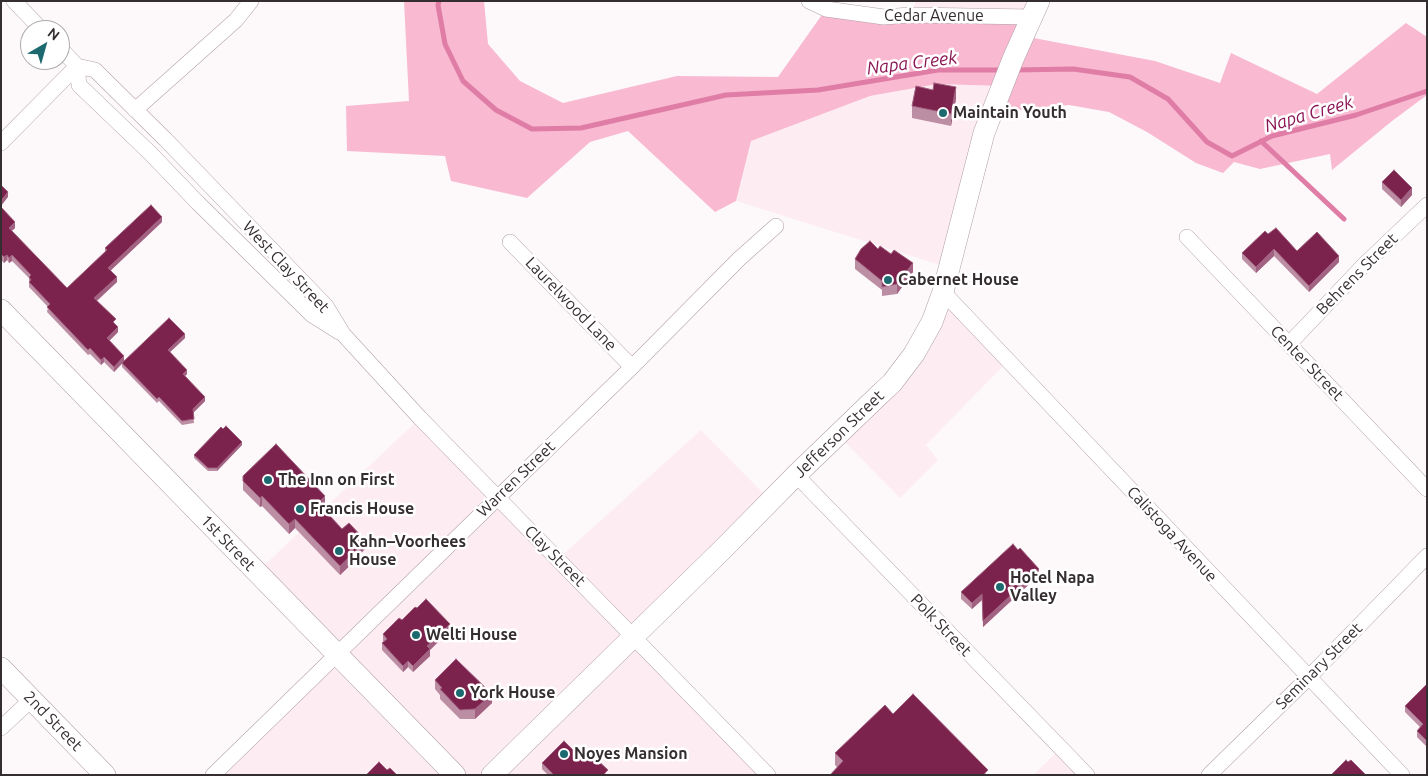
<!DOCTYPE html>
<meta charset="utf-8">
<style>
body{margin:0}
#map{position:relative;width:1428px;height:776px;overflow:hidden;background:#fdf9fa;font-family:Ubuntu,sans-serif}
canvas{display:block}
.frame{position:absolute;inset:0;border:2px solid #352e30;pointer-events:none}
.north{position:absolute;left:20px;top:20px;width:50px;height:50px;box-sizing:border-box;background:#fff;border:1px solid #aeabac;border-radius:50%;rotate:38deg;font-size:14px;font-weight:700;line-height:20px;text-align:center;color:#352e30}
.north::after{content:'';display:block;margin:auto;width:18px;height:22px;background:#1d6970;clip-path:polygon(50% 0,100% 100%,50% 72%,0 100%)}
</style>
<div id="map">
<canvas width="1428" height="776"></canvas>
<div class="frame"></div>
<div class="north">N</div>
</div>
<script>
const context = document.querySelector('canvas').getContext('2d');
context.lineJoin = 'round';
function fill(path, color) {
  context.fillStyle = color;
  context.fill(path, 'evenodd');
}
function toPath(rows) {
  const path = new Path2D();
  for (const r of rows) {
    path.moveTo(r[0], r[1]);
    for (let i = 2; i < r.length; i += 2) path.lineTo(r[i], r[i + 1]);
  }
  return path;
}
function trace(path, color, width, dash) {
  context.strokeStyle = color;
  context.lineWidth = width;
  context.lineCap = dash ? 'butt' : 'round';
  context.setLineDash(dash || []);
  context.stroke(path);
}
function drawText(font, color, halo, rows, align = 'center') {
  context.font = font + ' Ubuntu,sans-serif';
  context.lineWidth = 5;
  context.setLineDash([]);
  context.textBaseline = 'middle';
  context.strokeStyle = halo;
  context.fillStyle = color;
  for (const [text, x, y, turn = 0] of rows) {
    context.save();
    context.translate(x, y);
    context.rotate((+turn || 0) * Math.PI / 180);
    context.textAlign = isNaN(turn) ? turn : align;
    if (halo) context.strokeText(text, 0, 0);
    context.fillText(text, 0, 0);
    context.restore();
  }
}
fill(toPath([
 [916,1,1037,1,1034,8,910,15],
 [937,84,1002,86,950,268,736,201,751,141,870,96],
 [943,292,1008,361,926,445,938,460,900,498,838,435,879,395],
 [420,418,558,559,701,430,771,501,634,637,768,775,213,775,336,653,257,572],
 [1061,748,1087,775,1033,775]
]), '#fdedf2');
fill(toPath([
 [404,1,484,1,488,44,520,81,563,103,677,76,778,77,826,9,884,17,1034,8,1023,36,1155,61,1220,83,1231,53,1317,94,1406,23,1427,37,1427,95,1392,121,1332,170,1330,154,1260,169,1234,162,1223,173,1196,163,1147,132,1109,112,1069,105,991,113,1002,86,937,84,870,96,751,141,736,201,715,212,628,131,590,142,527,198,451,181,445,156,347,151,346,106,409,101]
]), '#f8b9d1');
trace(toPath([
 [439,1,438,5,445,44,463,81,496,110,532,129,581,128,726,95,818,90,938,70,1002,70],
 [1015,70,1073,69,1130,77,1168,99,1207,142,1232,156,1272,136,1356,115,1427,91],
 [1261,141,1344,219]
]), '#df7da6', 5);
const street = toPath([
 [14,1,42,30],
 [809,1,826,9,884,17,910,15,1032,17],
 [60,48,77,66,95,70,166,140,326,306,343,334,420,418,768,775],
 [77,66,79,85,151,154,198,203,312,315,339,332],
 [135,110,236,20,251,1],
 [1,143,77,66],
 [1187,237,1427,489],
 [510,242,632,367],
 [943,292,1402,775],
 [1289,344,1365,264,1427,205],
 [796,475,1087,775],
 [1,728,32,699],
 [213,775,632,367,739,259,776,226],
 [1209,775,1308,678,1427,556]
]);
const secondary = toPath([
 [1,310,455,775],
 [1,668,105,775],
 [492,775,723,549,796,475,879,395,892,383,914,354,932,322,943,292,984,133,1013,59,1039,1]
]);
trace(street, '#b2a0a7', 16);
trace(secondary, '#b2a0a7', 22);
trace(street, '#fff', 15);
trace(secondary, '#fff', 21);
fill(toPath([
 [956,99,951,126,912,118,912,106],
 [1382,182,1412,195,1401,207,1382,189],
 [1,207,15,228,12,231,67,288,105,252,105,248,162,222,111,270,117,282,97,301,116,325,118,332,109,341,124,360,185,338,170,352,187,374,185,376,205,401,193,413,194,423,182,425,159,401,157,403,122,367,122,364,114,372,104,362,101,365,90,354,88,355,47,312,48,307,29,287,29,278,12,261,9,263,7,260,4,263,1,260],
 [1268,234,1297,251,1339,262,1309,292,1274,256,1256,273,1242,259,1242,253],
 [878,249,913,272,897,294,882,296,882,290,855,269,855,259],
 [223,429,242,445,217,471,208,471,194,458,194,455],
 [243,476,325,505,322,508,342,529,365,549,360,554,360,556,340,575,295,528,289,534,262,506,260,507,243,490],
 [1039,575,983,627,982,600,972,609,961,599,961,592],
 [402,620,450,630,430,650,430,656,413,672,408,667,403,672,382,650,382,643,384,642,383,641,383,634],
 [435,680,492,703,475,719,460,719,440,699,440,695,435,689],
 [1427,684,1427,747,1417,737,1417,731,1420,727,1405,712,1405,706],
 [893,714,988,775,837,767,835,765,835,753],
 [585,762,608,775,548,775,542,769,542,763]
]), '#bc8ea4');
fill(toPath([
 [956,87,956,99,951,126,951,114],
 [1412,188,1412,195,1401,207,1401,200],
 [8,192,8,197,1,206,1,201],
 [162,217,162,222,108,273,108,268],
 [15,222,15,228,9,233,9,228],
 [1274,249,1274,256,1256,273,1256,267],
 [7,255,7,260,4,263,4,257],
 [12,255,12,261,9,263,9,258],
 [1339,256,1339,262,1309,292,1309,286],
 [913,263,913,272,897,294,897,284],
 [117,277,117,282,94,303,94,298],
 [118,327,118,332,107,343,107,338],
 [185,334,185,338,168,354,168,350],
 [124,356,124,361,114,372,114,367],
 [104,357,104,362,101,365,101,360],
 [187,370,187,374,183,378,183,374],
 [205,397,205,401,193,413,193,409],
 [242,442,242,445,217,471,217,468],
 [262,496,262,506,260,507,260,498],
 [325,496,325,505,318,512,318,503],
 [295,519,295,528,289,534,289,524],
 [365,540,365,549,360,554,360,556,340,575,340,566],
 [1039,569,1039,575,983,627,983,621],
 [982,594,982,600,972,609,972,603],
 [450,624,450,630,430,650,430,656,413,672,413,666,427,646],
 [408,661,408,667,403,672,403,666],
 [492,694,492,703,475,719,475,709]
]), '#a26281');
const building = toPath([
 [934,83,956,87,951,114,912,106,916,86,933,90,934,83],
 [1394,170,1412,188,1401,200,1382,182,1394,170],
 [1,185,8,192,1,201,1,185],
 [151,205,162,217,108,268,117,277,94,298,116,319,113,322,118,327,107,338,124,356,114,367,104,357,101,360,90,348,88,350,47,307,50,304,29,282,31,280,29,277,31,275,12,255,9,258,7,255,4,257,1,254,1,207,15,222,9,228,67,288,107,250,105,248,151,205],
 [1276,228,1297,251,1317,232,1339,256,1309,286,1274,249,1256,267,1242,253,1265,231,1268,234,1276,228],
 [870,241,878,249,880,246,891,254,894,250,913,263,897,284,882,287,882,281,855,259,861,249,870,241],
 [169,318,185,334,168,350,187,370,183,374,205,397,193,409,194,419,182,421,159,397,157,399,122,363,169,318],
 [226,426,242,442,217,468,208,468,194,455,221,427,223,429,226,426],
 [276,444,325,496,318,503,342,529,349,523,365,540,359,546,360,547,340,566,295,519,289,524,262,496,260,498,243,481,243,476,276,444],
 [1013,544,1018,550,1020,548,1039,569,983,621,982,594,972,603,961,592,1013,544],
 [426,599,450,624,427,646,430,649,413,666,408,661,403,666,382,643,387,639,383,634,399,618,402,620,415,607,417,608,426,599],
 [456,659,492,694,475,709,460,710,440,689,442,688,435,680,456,659],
 [1427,684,1427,741,1417,731,1423,724,1405,706,1427,684],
 [913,694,988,770,983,775,830,775,843,761,835,753,885,705,893,714,913,694],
 [564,741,585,762,592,755,608,770,603,775,554,775,542,763,564,741],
 [1346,760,1348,762,1351,760,1366,775,1331,775,1346,760],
 [379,762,387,770,390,768,397,775,366,775,379,762]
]);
fill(building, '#7b224d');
trace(building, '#a26281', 1);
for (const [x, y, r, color] of [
 [943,113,5,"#1d6970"],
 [888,280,5,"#1d6970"],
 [268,480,5,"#1d6970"],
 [300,509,5,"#1d6970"],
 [339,551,5,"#1d6970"],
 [1000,587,5,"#1d6970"],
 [416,635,5,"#1d6970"],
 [460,693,5,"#1d6970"],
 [564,754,5,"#1d6970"]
]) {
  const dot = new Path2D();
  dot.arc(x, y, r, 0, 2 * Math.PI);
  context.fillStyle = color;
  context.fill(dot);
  trace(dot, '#fff', 2);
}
drawText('16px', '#352e30', '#fff', [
 ["Cedar Avenue",934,16],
 ["West Clay Street",286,267,47],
 ["Behrens Street",1357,274,-45],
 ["Laurelwood Lane",571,304,46],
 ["Center Street",1307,363,46],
 ["Jefferson Street",839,434,-44],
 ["Warren Street",516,479,-44],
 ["Calistoga Avenue",1172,534,47],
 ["1st Street",228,543,46],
 ["Clay Street",555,556,45],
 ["Polk Street",941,625,46],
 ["Seminary Street",1319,666,-45],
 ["2nd Street",53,721,46]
]);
drawText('bold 16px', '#352e30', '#fff', [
 ["Maintain Youth",953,113],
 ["Cabernet House",898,280],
 ["The Inn on First",278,480],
 ["Francis House",310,509],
 ["Kahn–Voorhees",349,542],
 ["House",349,560],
 ["Hotel Napa",1010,578],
 ["Valley",1010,596],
 ["Welti House",426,635],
 ["York House",470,693],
 ["Noyes Mansion",574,754]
], 'left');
drawText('italic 18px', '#8b1554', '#fff', [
 ["Napa Creek",912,63,-7],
 ["Napa Creek",1309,114,-16]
]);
</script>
